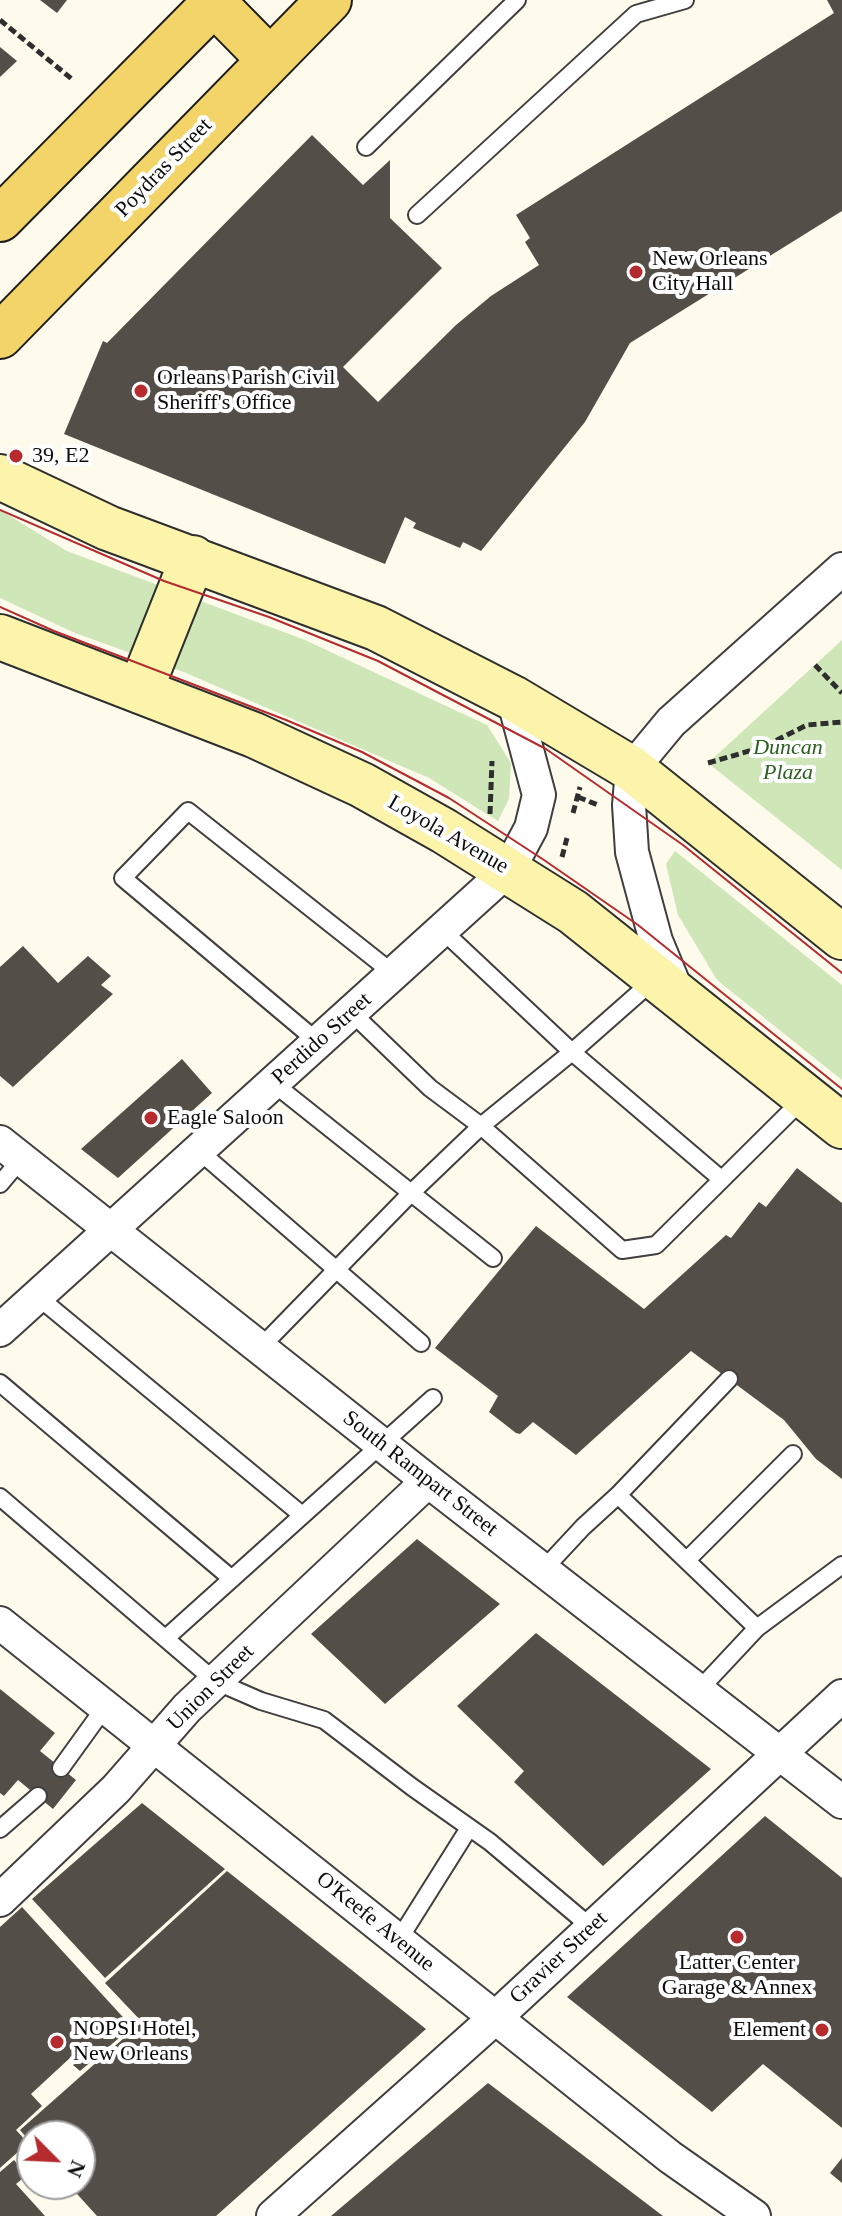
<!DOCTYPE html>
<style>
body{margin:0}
#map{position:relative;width:842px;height:2216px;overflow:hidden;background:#fefbec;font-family:"Times New Roman",serif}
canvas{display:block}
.north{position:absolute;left:16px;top:2120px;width:80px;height:80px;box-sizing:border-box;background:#fff;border:2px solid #9e9e9e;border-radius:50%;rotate:114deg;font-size:22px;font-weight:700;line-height:32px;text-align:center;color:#0c0c0c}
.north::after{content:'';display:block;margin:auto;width:28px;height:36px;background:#b52b2e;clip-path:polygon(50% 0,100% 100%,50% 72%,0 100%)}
</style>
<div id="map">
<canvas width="842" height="2216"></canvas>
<div class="north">N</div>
</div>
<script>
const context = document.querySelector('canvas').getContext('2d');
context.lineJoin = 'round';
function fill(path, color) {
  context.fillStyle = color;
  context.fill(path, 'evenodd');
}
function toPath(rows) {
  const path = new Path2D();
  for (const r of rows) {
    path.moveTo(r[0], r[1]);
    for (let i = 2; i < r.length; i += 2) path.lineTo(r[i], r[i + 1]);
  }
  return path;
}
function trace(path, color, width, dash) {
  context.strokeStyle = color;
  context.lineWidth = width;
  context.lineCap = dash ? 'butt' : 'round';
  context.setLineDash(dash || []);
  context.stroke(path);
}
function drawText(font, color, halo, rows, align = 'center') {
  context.font = font + ' "Times New Roman",serif';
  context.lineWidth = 8;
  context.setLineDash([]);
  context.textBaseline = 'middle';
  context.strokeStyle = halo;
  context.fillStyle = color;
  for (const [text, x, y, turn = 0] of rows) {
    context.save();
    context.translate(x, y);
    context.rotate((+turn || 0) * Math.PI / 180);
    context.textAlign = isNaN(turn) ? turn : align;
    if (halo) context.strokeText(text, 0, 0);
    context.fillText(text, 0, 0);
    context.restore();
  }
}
fill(toPath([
 [0,510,67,551,305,640,487,725,511,763,509,799,498,821,429,778,186,673,75,633,0,598],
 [842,640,842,870,708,763],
 [675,851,842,985,842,1080,717,980,678,915,666,864]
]), '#cfe6b8');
fill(toPath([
 [40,0,67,0,57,13],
 [827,0,842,0,842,211,630,343,585,422,481,551,463,542,460,548,413,528,416,523,405,517,385,564,64,434,103,341,107,343,312,135,363,185,390,160,390,218,442,268,343,367,378,402,456,325,491,296,539,265,525,242,530,238,516,215,834,13],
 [0,47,17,61,0,77],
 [23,946,58,983,88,956,111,976,101,985,113,994,13,1087,0,1076,0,967],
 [182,1059,212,1093,118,1178,81,1149],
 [797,1168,842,1203,842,1479,816,1459,784,1420,691,1351,576,1455,533,1422,520,1434,516,1433,489,1412,498,1396,435,1348,536,1226,644,1309,726,1235,731,1238,759,1202,766,1207],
 [417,1539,500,1604,385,1704,311,1634],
 [536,1633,711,1769,603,1866,514,1782,524,1771,457,1706],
 [0,1689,55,1733,40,1751,76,1780,53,1809,18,1780,4,1796,0,1793],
 [142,1803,225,1869,105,1978,32,1899],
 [765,1816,842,1878,842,2128,763,2064,712,2112,567,1997],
 [227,1871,426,2029,216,2216,97,2216,68,2184,80,2184,80,2136,32,2136,32,2144,20,2130,142,2022,105,1983],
 [22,1907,132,2027,80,2071,73,2065,76,2063,71,2057,31,2094,42,2106,16,2130,28,2143,0,2168,0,1927],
 [488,2083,663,2216,331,2216],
 [842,2158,842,2183,830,2173],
 [14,2160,27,2175,16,2184,45,2216,0,2216,0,2172]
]), '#544e49');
const lane = toPath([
 [366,147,517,0],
 [417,215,636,14,685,0],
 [442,930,572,1052,721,1179],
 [351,1012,430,1088,481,1126,622,1250,656,1245,803,1099],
 [318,1042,123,878,188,811,394,974],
 [273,1083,493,1258],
 [198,1150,421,1343],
 [0,1184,21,1159],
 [37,1296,302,1515],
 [260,1348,410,1194,481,1126,572,1052,656,978],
 [0,1383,232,1579],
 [618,1495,729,1379],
 [0,1497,215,1681,261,1701,324,1720,412,1787,490,1842,592,1928],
 [687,1560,793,1454],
 [543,1570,583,1527,618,1495,757,1628,699,1690],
 [757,1628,842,1565],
 [166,1638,433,1398],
 [61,1768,105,1707],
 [0,1829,38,1796],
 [398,1941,469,1828]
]);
const street = toPath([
 [678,994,656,941,632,852,629,805,632,769,671,722,842,569],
 [0,1142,428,1481,842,1802],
 [0,1330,509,869,531,828,539,795,513,698],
 [0,1623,670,2157,754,2216],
 [0,1900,116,1789,187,1708,428,1481],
 [273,2216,495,2018,842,1696]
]);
const secondary = toPath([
 [0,477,108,528,376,628,513,698,632,769,842,937],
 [0,637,254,735,362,785,444,831,573,912,842,1126],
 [140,691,193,558]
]);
const primary = toPath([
 [214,3,270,60],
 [0,219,217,0],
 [0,336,329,0]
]);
trace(lane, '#3f3f3f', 20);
trace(street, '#3f3f3f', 36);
trace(secondary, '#2e2e2e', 48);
trace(primary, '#1d1d1d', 48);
trace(toPath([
 [0,20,73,80],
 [815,665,842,693],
 [708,763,763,747,807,725,842,722],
 [578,797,598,805],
 [573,813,580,787],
 [490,814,492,761],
 [562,857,567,838]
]), '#2e2e2e', 5, [8, 4]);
trace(lane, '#fff', 16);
trace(street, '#fff', 32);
trace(secondary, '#fbf4aa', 44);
trace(primary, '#f2d468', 44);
trace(toPath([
 [0,510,164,581,269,617,378,661,546,749,683,845,842,973],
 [0,607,54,631,286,720,362,752,449,798,544,860,638,925,842,1089]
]), '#b52b2e', 2);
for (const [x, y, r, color] of [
 [636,272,8,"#b52b2e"],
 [141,391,8,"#b52b2e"],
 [16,456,8,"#b52b2e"],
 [151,1118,8,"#b52b2e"],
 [737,1937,8,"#b52b2e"],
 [822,2030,8,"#b52b2e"],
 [57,2042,8,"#b52b2e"]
]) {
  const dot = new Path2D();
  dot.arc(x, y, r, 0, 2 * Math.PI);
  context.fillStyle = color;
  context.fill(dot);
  trace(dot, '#fff', 3);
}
drawText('22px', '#0c0c0c', '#fff', [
 ["Poydras Street",164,168,-46],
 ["Loyola Avenue",448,835,30],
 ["Perdido Street",322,1039,-42],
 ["South Rampart Street",420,1474,38],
 ["Union Street",211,1688,-45],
 ["O'Keefe Avenue",375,1922,39],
 ["Gravier Street",559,1958,-43]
]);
drawText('22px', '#0c0c0c', '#fff', [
 ["New Orleans",652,259],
 ["City Hall",652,284],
 ["Orleans Parish Civil",157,378],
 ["Sheriff's Office",157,403],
 ["39, E2",32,456],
 ["Eagle Saloon",167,1118],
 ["Latter Center",737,1963,"center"],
 ["Garage & Annex",737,1988,"center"],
 ["NOPSI Hotel,",73,2029],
 ["New Orleans",73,2054],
 ["Element",806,2030,"right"]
], 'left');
drawText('italic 22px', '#2c6020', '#fff', [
 ["Duncan",788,748],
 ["Plaza",788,773]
]);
</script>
